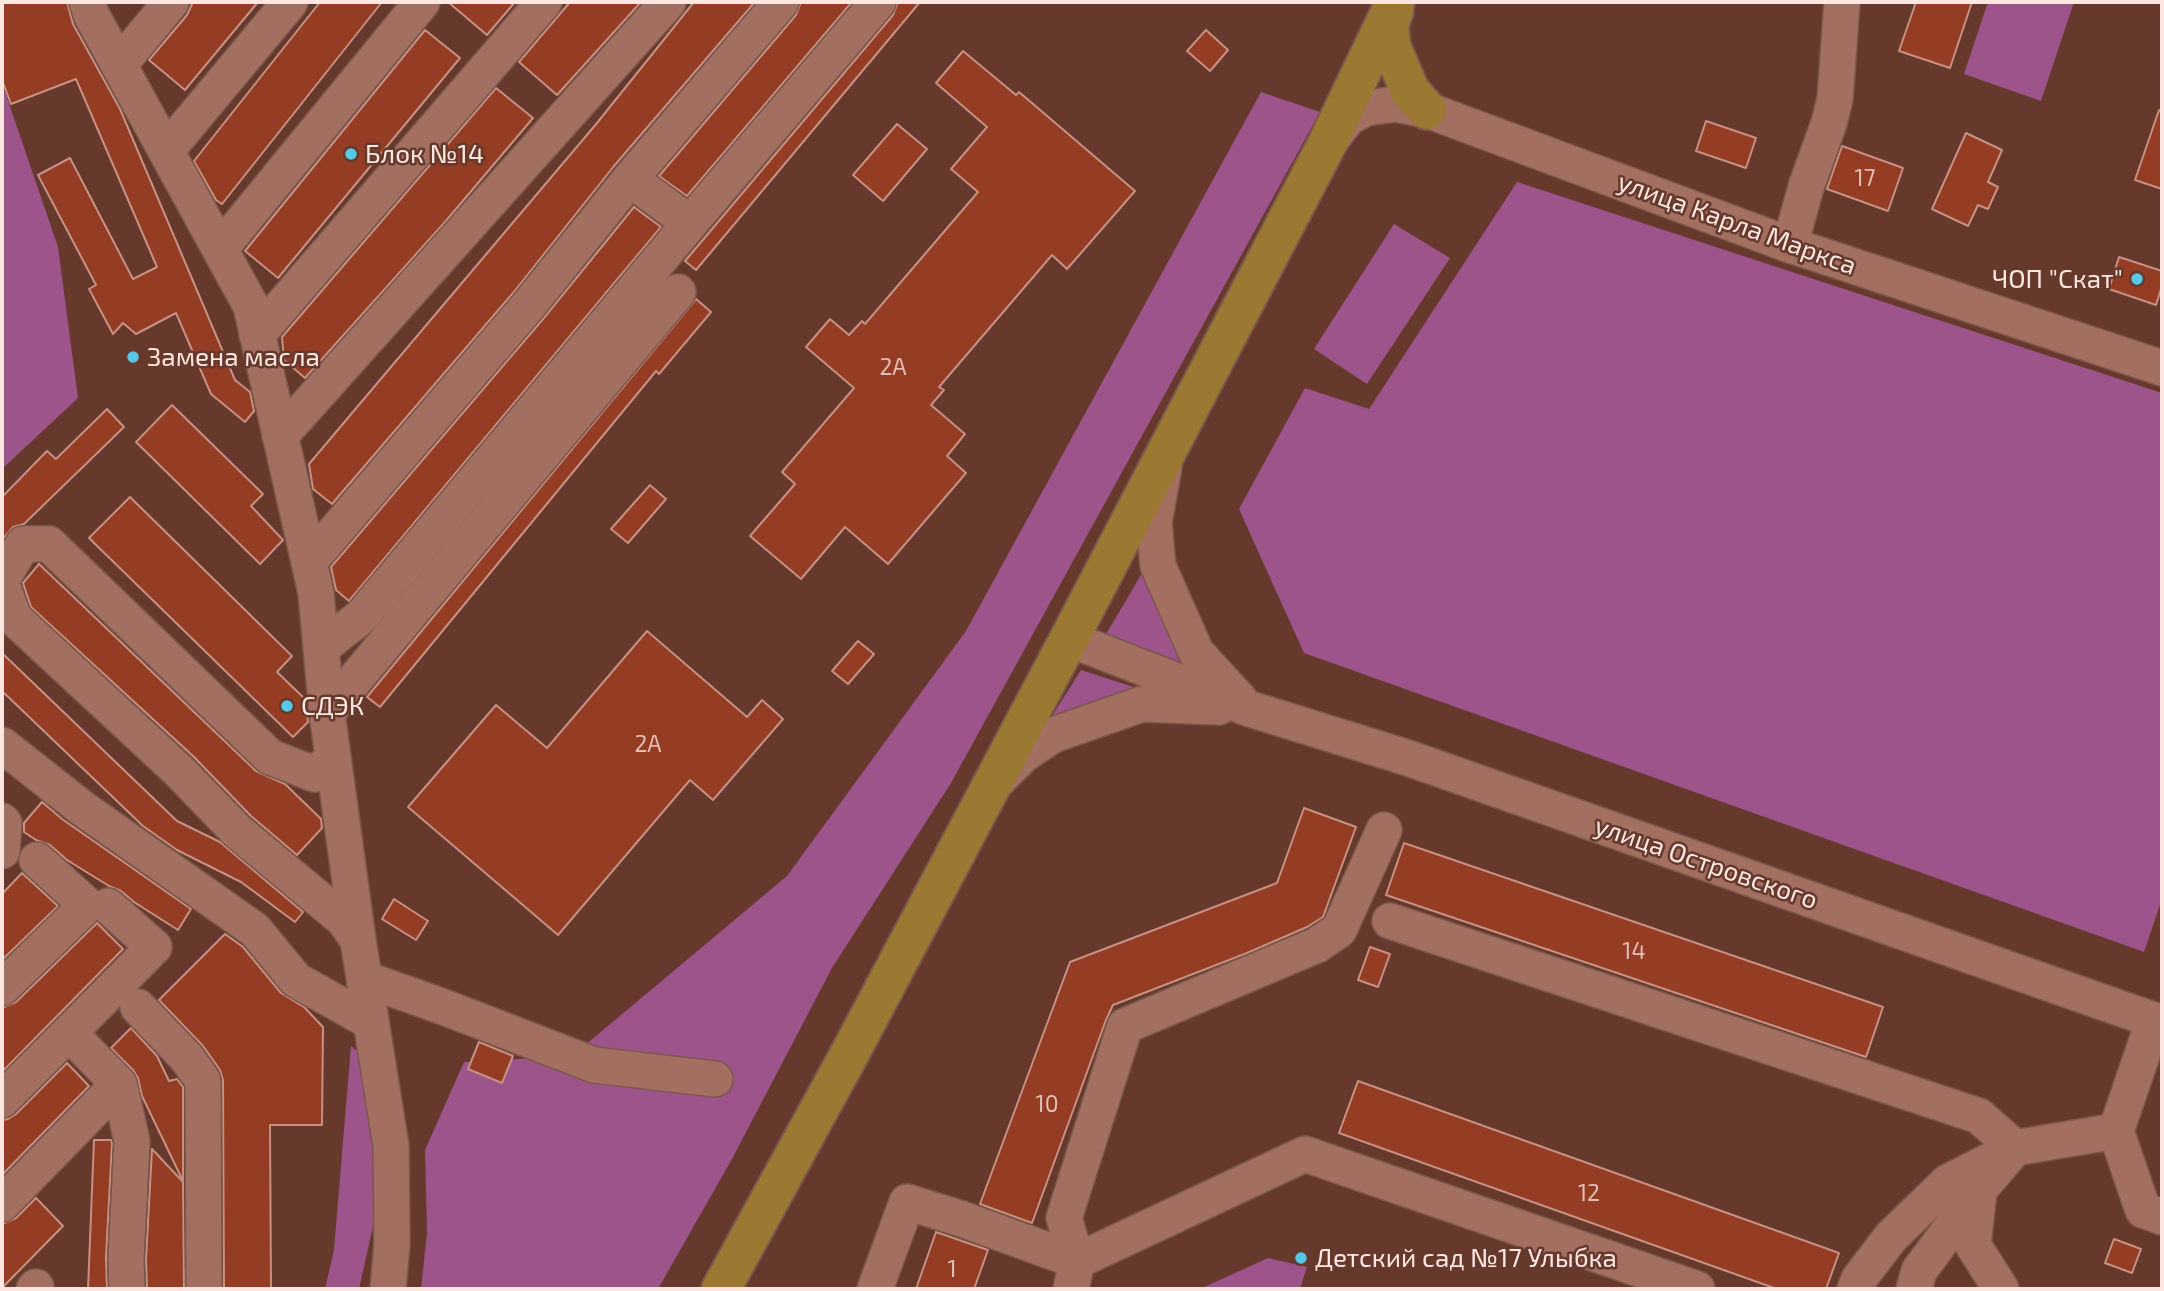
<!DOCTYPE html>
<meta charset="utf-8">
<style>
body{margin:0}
#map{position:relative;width:2164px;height:1291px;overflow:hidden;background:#66392c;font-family:"Exo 2",sans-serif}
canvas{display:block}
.frame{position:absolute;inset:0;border:4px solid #fee7e0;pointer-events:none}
</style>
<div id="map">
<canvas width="2164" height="1291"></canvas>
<div class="frame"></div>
</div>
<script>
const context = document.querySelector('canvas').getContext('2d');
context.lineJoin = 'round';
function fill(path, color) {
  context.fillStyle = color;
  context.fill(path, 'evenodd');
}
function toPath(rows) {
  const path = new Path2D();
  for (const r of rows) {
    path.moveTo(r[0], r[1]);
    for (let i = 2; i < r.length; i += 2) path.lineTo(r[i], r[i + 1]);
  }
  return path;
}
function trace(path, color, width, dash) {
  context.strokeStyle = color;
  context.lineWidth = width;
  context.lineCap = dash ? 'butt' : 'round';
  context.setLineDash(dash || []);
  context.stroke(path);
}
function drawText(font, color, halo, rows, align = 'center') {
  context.font = font + ' "Exo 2",sans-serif';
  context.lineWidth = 5;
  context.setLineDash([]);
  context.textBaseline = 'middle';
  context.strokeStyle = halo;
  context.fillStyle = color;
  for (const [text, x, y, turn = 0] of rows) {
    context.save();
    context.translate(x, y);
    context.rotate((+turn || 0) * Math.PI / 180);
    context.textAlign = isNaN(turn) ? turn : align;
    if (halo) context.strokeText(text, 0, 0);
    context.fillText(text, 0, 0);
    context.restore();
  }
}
fill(toPath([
 [1988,2,2074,2,2041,101,1964,74],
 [2,83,58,247,78,398,2,469],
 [1261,92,1320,112,951,783,832,968,732,1159,658,1289,421,1289,427,1233,425,1150,464,1062,572,1056,787,876,966,631],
 [1517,182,2162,393,2162,899,2144,952,1304,653,1239,509,1305,388,1369,409],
 [1394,224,1450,258,1367,384,1314,349],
 [1145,568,1187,664,1105,636],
 [1081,670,1152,693,1047,724],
 [351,1046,369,1061,377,1157,375,1217,359,1289,325,1289,334,1250],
 [1268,1258,1307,1267,1300,1289,1200,1289]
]), '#9c548b');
const building = toPath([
 [2,2,67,2,73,24,120,109,235,380,250,392,254,411,245,422,211,394,176,313,136,334,123,323,113,334,89,289,96,285,38,175,70,158,133,279,157,267,76,79,11,104,2,80,2,2],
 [193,2,258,2,185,90,149,60,187,15,193,2],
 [320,2,382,2,222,204,216,200,194,161,320,2],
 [448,2,515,2,487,35,448,2],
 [570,2,641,2,557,95,519,62,570,2],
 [694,2,755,2,614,166,513,293,332,504,313,489,309,464,597,123,694,2],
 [801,2,852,2,687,196,659,176,796,15,801,2],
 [898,2,920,2,696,270,685,261,893,15,898,2],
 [1916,2,1972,2,1950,68,1899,51,1916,2],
 [425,30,460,58,278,278,245,251,425,30],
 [1206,30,1228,50,1210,71,1187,51,1206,30],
 [963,51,1016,95,1019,92,1135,191,1067,269,1052,255,939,387,944,390,931,405,965,434,947,456,966,473,888,564,845,527,801,579,750,536,795,484,782,472,854,388,806,347,830,319,849,335,862,321,865,324,978,192,951,169,987,127,936,83,963,51],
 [496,88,533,118,445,222,305,378,284,360,282,337,496,88],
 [2159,110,2162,111,2162,189,2135,180,2159,110],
 [1706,121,1756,138,1746,168,1696,151,1706,121],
 [897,124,927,149,883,201,853,175,897,124],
 [1966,133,2002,150,1988,182,1998,187,1988,209,1978,205,1968,226,1932,209,1966,133],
 [1842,146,1903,168,1888,211,1827,189,1842,146],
 [634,207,661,227,349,601,336,590,331,567,543,319,634,207],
 [2119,257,2162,271,2162,286,2156,305,2109,289,2119,257],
 [696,299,711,312,659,374,656,371,380,707,367,697,696,299],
 [172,405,263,494,251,506,283,540,260,564,136,442,172,405],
 [107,409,124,427,24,524,13,527,2,540,2,497,47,451,56,459,107,409],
 [650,485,666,499,628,543,611,529,650,485],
 [130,497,292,656,277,672,306,700,308,722,293,737,89,538,130,497],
 [39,564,256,771,285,784,321,819,322,828,297,855,251,816,193,756,31,607,23,583,39,564],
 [647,631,747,717,762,700,783,719,713,800,690,780,558,935,408,807,496,705,547,748,647,631],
 [858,641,874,654,848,684,832,671,858,641],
 [2,653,177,821,220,842,303,912,295,922,241,882,177,850,143,826,2,691,2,653],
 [42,802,62,819,191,909,178,930,134,902,121,891,109,886,67,860,50,845,36,840,24,832,24,823,42,802],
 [1304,808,1356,827,1323,917,1307,927,1247,953,1113,1005,1106,1020,1032,1223,980,1204,1070,962,1277,883,1304,808],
 [1404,843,1883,1007,1866,1057,1386,895,1404,843],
 [22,873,58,906,2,960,2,894,22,873],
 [394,899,428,921,416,940,382,919,394,899],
 [97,923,123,949,2,1072,2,1008,16,1002,97,923],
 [225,934,243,947,281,993,304,1007,323,1027,322,1125,270,1125,271,1289,224,1289,223,1080,220,1070,203,1046,159,1000,225,934],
 [1370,947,1390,954,1378,987,1358,980,1370,947],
 [131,1028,157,1056,169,1081,177,1079,183,1087,183,1181,142,1096,138,1078,133,1070,111,1048,131,1028],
 [479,1042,513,1056,502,1083,468,1069,479,1042],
 [67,1063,89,1086,2,1175,2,1120,8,1119,16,1114,67,1063],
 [1358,1081,1839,1253,1826,1289,1777,1289,1339,1133,1358,1081],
 [94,1140,111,1140,112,1143,106,1258,107,1289,88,1289,94,1140],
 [152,1149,183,1182,184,1289,147,1289,146,1259,152,1149],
 [36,1198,63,1226,2,1288,2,1224,16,1218,36,1198],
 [936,1232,988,1250,974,1289,916,1289,936,1232],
 [2114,1239,2141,1249,2132,1273,2105,1263,2114,1239]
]);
fill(building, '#943c24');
trace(building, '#c69182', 2);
const minor = toPath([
 [87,2,91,14,251,306,316,593,327,713,358,940,391,1146,392,1245,388,1289],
 [119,65,171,2],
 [1330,141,1348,118,1366,108,1396,104,1427,110,1790,245,2162,368],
 [166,151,290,2],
 [630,179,690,223],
 [1790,245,1806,187,1829,123,1835,99,1842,2],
 [220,249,422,2],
 [257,335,544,2],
 [280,436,668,2],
 [1164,467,1154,523,1158,566,1196,652,1240,700],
 [309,562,528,306,630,179,781,2],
 [2,579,23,544,49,544,270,757,314,774,333,759],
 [2,585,14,618,179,771,237,831,344,920,358,940],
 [1069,639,1247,708,1408,758,2162,1023],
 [321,648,362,616,690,223,878,2],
 [327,713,678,292],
 [2,745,82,808,255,930,296,980,371,1022],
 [997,781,1023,755,1053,735,1142,704,1219,707],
 [2,821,4,823,2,851],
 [1390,921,1979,1116,2015,1148,1948,1182,1891,1237,1859,1279,1855,1289],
 [365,982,373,982,441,1006,594,1065,715,1079],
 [2,988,87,905,37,860],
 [138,1007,187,1058,203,1081,204,1289],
 [119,1084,132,1141,126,1259,127,1289],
 [2,1100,154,947,108,906],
 [2116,1131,2154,1020],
 [2,1204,119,1084,69,1033],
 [1077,1261,1064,1218,1125,1026,1317,945,1339,930,1384,830],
 [34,1289,36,1287],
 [875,1289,907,1202,962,1219,1077,1261],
 [1071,1289,1077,1261,1305,1154,1697,1289],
 [1914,1289,1919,1271,1979,1190],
 [2001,1289,1973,1245,1979,1190,2015,1148,2116,1131,2143,1210,2162,1217]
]);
const major = toPath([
 [1394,11,1389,24,1391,46,1410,91,1427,110],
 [721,1289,850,1053,1069,639,1326,146,1395,2]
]);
trace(minor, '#7c574c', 38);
trace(major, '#7c574c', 42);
trace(minor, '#a26f61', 35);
trace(major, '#9b7932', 38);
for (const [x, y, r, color] of [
 [351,154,7,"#58c8e4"],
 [2137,279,7,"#58c8e4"],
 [133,357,7,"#58c8e4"],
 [287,706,7,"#58c8e4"],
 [1301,1258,7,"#58c8e4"]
]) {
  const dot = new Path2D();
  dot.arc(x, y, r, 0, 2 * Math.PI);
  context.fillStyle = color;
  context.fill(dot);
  trace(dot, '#66392c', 2.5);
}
drawText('23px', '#e4bcb1', null, [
 ["17",1865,178],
 ["2А",893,367],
 ["2А",648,744],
 ["14",1634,951],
 ["10",1047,1104],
 ["12",1589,1193],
 ["1",952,1269]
]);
drawText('26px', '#fee7e0', '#66392c', [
 ["Блок №14",365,154],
 ["ЧОП \"Скат\"",2123,279,"right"],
 ["Замена масла",147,357],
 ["СДЭК",301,706],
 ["Детский сад №17 Улыбка",1315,1258]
], 'left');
drawText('26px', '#fee7e0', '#66392c', [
 ["улица Карла Маркса",1737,224,20],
 ["улица Островского",1706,863,19]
]);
</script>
